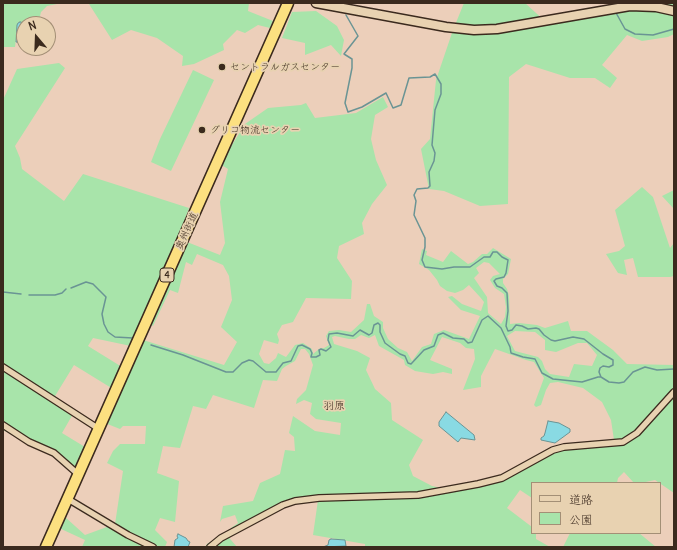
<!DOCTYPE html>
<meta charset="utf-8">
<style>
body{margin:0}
#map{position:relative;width:677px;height:550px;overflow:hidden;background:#eccfba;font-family:Delius,"Klee One",sans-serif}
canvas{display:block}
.frame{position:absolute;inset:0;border:4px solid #3b2a1e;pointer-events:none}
.legend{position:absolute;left:531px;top:482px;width:130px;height:52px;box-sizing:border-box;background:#e8d2b1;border:1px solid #a38f76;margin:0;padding:5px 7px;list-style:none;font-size:12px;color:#3b2a1e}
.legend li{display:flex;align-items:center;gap:8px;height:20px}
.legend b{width:20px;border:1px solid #a38f76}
.north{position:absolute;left:16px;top:16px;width:40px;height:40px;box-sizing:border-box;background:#e8d2b1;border:1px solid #a38f76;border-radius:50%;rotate:341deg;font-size:11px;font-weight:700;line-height:16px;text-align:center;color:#3b2a1e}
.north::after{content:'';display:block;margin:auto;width:14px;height:18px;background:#3b2a1e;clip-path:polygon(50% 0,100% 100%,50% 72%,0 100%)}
</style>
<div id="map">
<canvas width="677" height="550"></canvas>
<div class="frame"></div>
<ul class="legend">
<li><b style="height:5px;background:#e8d2b1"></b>道路</li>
<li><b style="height:11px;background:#a8e4aa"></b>公園</li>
</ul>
<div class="north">N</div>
</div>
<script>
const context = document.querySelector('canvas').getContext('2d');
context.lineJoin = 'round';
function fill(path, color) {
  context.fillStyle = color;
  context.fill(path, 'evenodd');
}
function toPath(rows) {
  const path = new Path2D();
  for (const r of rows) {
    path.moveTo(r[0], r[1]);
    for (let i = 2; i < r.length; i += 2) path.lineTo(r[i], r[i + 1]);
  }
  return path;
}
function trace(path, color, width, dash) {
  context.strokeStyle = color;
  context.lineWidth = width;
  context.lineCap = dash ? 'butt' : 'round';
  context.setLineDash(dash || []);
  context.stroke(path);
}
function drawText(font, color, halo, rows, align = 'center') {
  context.font = font + ' Delius,"Klee One",sans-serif';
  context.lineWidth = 3.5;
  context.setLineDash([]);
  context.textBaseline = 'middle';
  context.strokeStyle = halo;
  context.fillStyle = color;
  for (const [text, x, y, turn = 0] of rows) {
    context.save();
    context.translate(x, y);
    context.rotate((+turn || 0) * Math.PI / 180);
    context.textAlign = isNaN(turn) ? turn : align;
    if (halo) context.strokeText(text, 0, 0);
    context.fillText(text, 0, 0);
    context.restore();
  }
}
fill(toPath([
 [3,3,62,3,47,6,41,12,38,24,18,22,15,47,3,47],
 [86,3,249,3,248,11,273,21,270,28,258,25,245,33,237,30,223,44,224,50,194,64,182,66,183,56,157,38,131,30,112,40,89,4],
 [464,3,525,3,546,22,626,3,674,3,674,34,668,37,642,41,627,35,602,65,617,78,610,88,595,78,570,78,526,64,509,77,508,204,480,206,444,191,429,189,421,149,430,139,436,80,453,30],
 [316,11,337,26,344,40,341,56,331,45,305,55,305,43,282,38,292,12],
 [59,63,65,68,15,146,20,158,22,169,64,201,83,174,189,208,178,239,131,346,93,338,88,346,122,367,113,389,74,365,52,401,73,414,62,433,85,447,76,469,3,430,3,100,17,69],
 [193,70,214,80,171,171,151,162,160,139],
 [383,97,388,107,375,115,371,139,376,160,387,185,372,204,362,223,364,234,339,246,337,258,352,281,351,299,306,298,293,322,282,325,277,334,279,340,278,344,264,340,259,354,264,363,269,364,276,358,278,353,286,357,295,345,303,343,312,349,313,354,319,349,324,348,329,345,326,336,329,331,339,330,351,332,364,320,367,304,370,304,374,316,383,322,383,328,388,339,398,348,407,352,412,361,422,347,431,344,434,334,444,330,469,339,480,316,461,310,448,297,452,296,462,304,481,311,484,302,480,297,469,285,463,290,455,293,447,291,440,286,437,280,429,270,419,264,422,249,427,251,426,255,443,262,451,251,468,264,473,262,482,254,487,254,493,248,511,259,508,274,503,279,503,283,507,289,509,296,510,324,519,323,537,325,545,328,568,321,571,331,587,331,613,350,627,364,674,365,674,493,655,480,641,483,634,483,624,472,618,478,617,483,532,483,532,498,520,490,507,508,532,527,532,533,536,533,536,539,550,547,365,547,365,544,313,535,318,500,283,504,233,530,231,528,238,523,235,515,222,519,220,522,223,506,253,501,260,483,280,474,285,450,295,451,294,437,289,433,293,416,315,431,340,435,341,423,316,419,310,414,312,403,304,400,296,404,297,399,306,390,313,365,309,354,305,349,301,349,295,361,286,366,282,369,277,381,263,380,254,408,213,395,206,409,193,406,180,448,163,446,157,473,179,481,175,522,160,518,155,530,167,542,165,547,82,547,85,540,59,528,65,517,85,535,115,524,123,471,107,463,113,451,120,444,145,444,146,426,123,426,120,429,105,423,143,340,224,365,237,342,221,327,232,300,229,276,223,265,197,254,192,265,186,262,178,293,170,290,153,326,149,323,187,242,220,255,225,243,220,202,228,169,220,164,245,124,268,108,301,105,306,103,315,118,356,113],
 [484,262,489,263,500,274,493,276,490,280,495,288,504,294,506,307,505,317,501,324,488,313,487,297,474,278,479,273,476,268],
 [515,331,535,332,545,340,545,350,556,352,578,343,587,343,597,355,592,366,574,364,569,377,550,374,545,369,542,361,538,357,515,351,507,336],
 [361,335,369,338,375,335,379,346,404,360,405,365,415,371,433,374,443,372,452,374,452,369,430,360,442,337,460,343,466,348,474,349,475,359,463,390,481,387,481,376,495,349,526,360,534,362,544,378,534,405,536,407,541,405,546,390,550,383,558,382,583,388,602,402,611,420,614,440,560,445,543,452,504,474,486,480,441,488,432,486,413,476,409,465,423,440,392,420,391,403,375,389,366,370,370,358,357,351,334,344,332,337,335,336,349,339,355,339],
 [642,187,653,197,670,248,674,243,674,276,670,277,638,277,633,258,624,260,627,275,618,273,606,254,619,251,625,246,615,210],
 [674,190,674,209,662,196],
 [225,533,237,547,205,547,207,544],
 [570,533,639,533,656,547,563,547]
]), '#a8e4aa');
const water = toPath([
 [20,22,29,24,24,24,24,43,16,42,17,25,18,23,20,22],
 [446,412,474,435,475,440,461,438,458,442,439,426,439,422,446,412],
 [548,421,559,423,570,429,570,432,555,443,541,440,541,438,544,436,545,433,548,421],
 [178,534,186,538,188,541,190,542,188,547,174,547,175,540,178,538,177,536,178,534],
 [331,539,345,540,346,546,323,547,328,545,329,540,331,539]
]);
fill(water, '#89dae3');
trace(water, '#6a9494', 1);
trace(toPath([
 [610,3,611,3],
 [615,11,625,29,635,34,653,35,674,29],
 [346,15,358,36,344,54,352,59,352,68,345,103,348,112,362,107,386,93,393,108,401,105,409,78,430,77,435,74,441,84,441,94,435,110,432,145,435,153,434,161,429,172,430,186,428,188,417,189,414,195,416,201,414,215,425,238,425,247,422,260,425,267,442,269,454,267,470,267,484,257,490,257,493,252,497,252,502,257,508,260,506,273,504,277,496,279,494,281,497,286,502,288,507,293,508,311,506,326,508,331,512,330,516,325,522,326,528,329,536,328,539,329,544,335,551,340,555,341,573,337,584,339,603,354,613,360,613,365,609,367,603,366,600,368,599,372,601,377],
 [71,288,86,282,93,284,106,297,102,314,104,324,108,332,115,337,133,338],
 [3,292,21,294],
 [29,295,55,295,62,293,66,289],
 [3,310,3,313],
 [151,345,183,355,226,372,233,372,242,363,249,360,253,361,266,372,276,372,283,363,291,361,298,346,302,345,310,349,312,353,311,357,316,357,320,355,319,350,321,349,326,351,331,347,328,340,329,334,337,333,353,336,360,330,369,335,372,333,374,325,378,323,380,325,380,332,385,343,400,354,405,356,408,363,411,364,424,350,434,346,438,335,443,333,453,338,464,339,468,343,472,342,482,320,488,316,501,328,510,347,511,353,523,357,535,359,542,373,553,379,582,382,598,377,601,377,609,382,619,383,624,382,633,372,645,367,657,370,674,369],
 [3,352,3,359]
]), '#6a9494', 1.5);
const street = toPath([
 [3,367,99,429],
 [3,425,29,442,54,453,79,475],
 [68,499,128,535,153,547],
 [210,547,221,538,283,505,295,501,319,498,418,495,478,484,502,478,553,450,564,447,623,442,637,433,674,392]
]);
const secondary = toPath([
 [316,3,446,27,474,30,497,29,630,6,656,7,674,11]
]);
const highway = toPath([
 [46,547,288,3]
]);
trace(street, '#3b2a1e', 8);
trace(secondary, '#3b2a1e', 11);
trace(highway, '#3b2a1e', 13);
trace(street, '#e8d2b1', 5.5);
trace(secondary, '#e8d2b1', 8);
trace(highway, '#fce080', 10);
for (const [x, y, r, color] of [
 [222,67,4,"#3b2a1e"],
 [202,130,4,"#3b2a1e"]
]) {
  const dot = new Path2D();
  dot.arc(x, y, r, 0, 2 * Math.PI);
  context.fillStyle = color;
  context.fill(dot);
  trace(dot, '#e8d2b1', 1.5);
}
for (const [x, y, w] of [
 [167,275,14]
]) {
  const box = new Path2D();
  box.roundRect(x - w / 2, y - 7, w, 14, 3);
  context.fillStyle = '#e8d2b1';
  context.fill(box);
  trace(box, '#3b2a1e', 1);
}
drawText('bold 9px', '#3b2a1e', null, [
 ["4",167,275]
]);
drawText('10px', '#3b2a1e', '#e8d2b1', [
 ["セントラルガスセンター",230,67],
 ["グリコ物流センター",210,130]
], 'left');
drawText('10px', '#3b2a1e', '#e8d2b1', [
 ["奥州街道",187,231,-66]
]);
drawText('11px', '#3b2a1e', '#e8d2b1', [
 ["羽原",334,406]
]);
</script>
